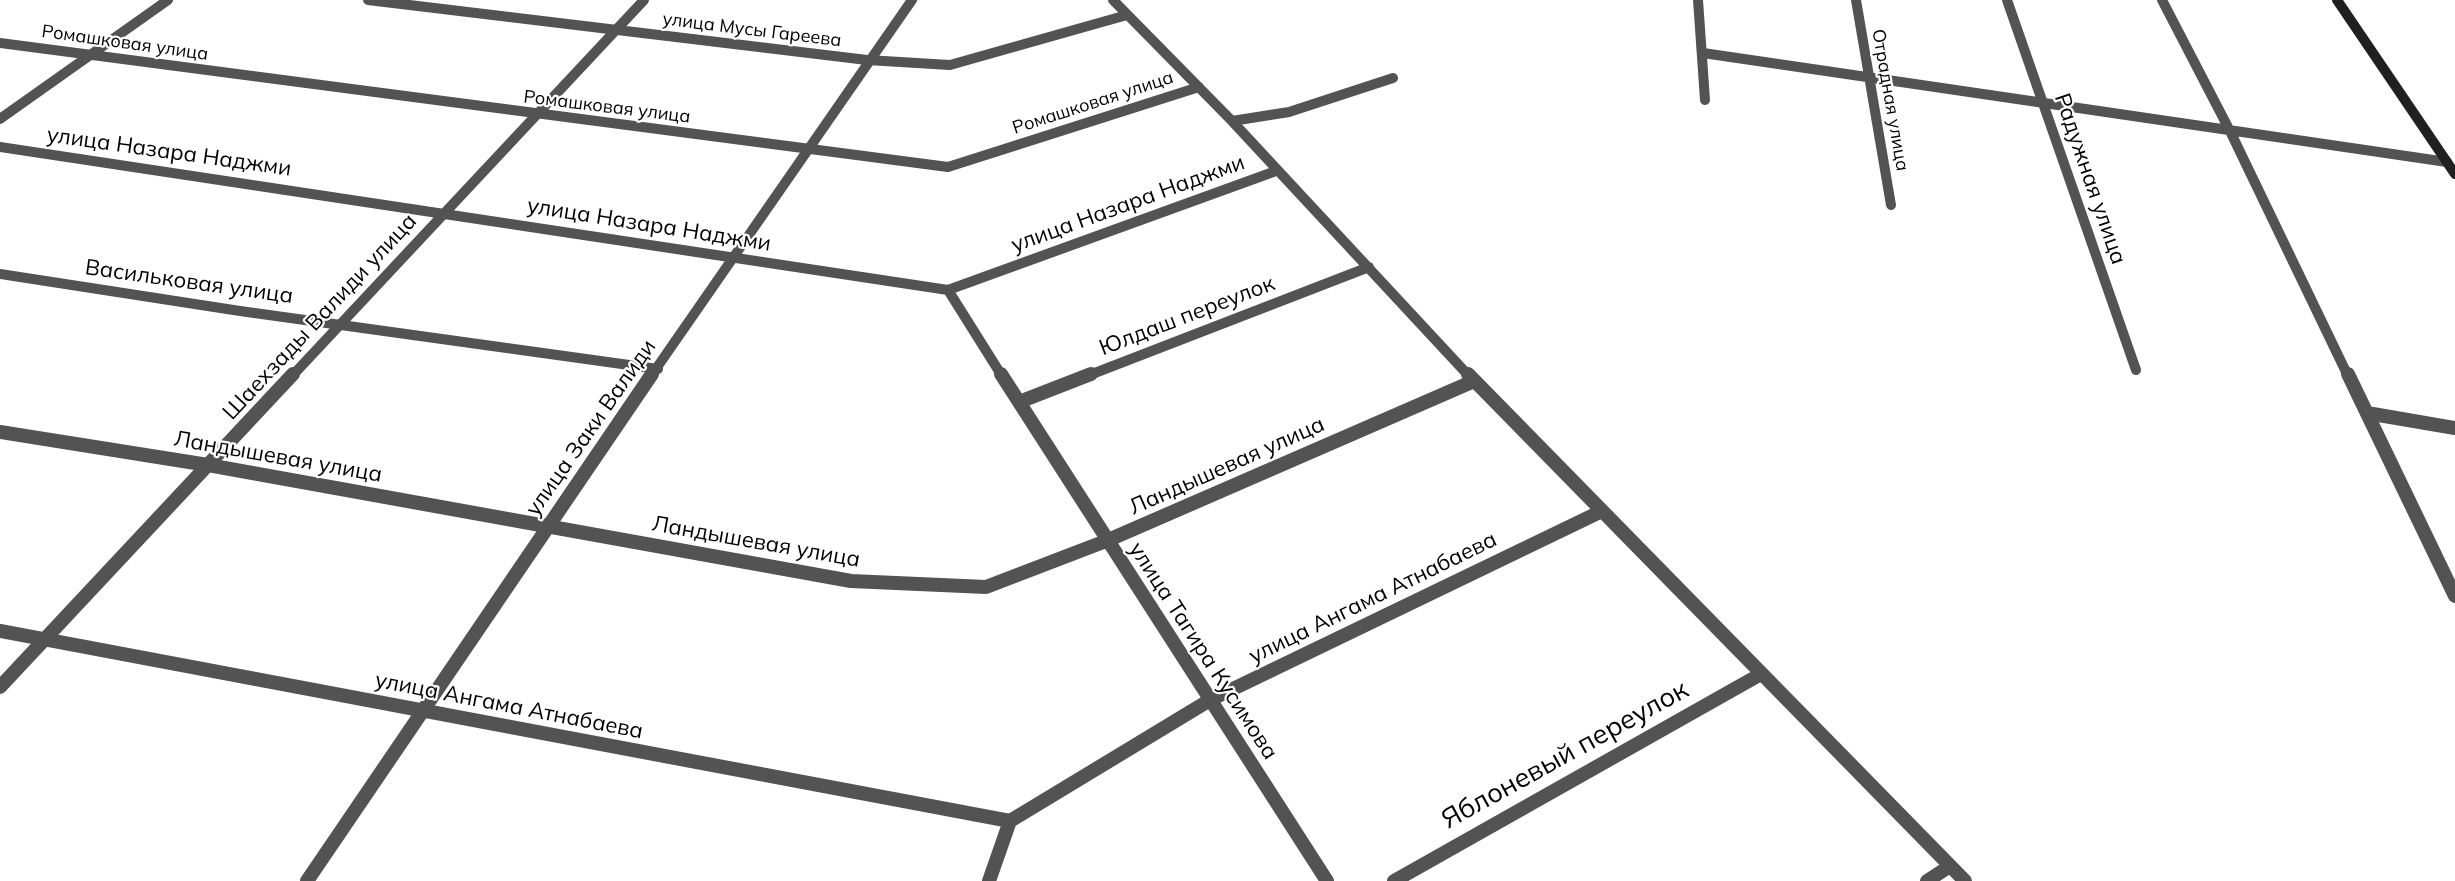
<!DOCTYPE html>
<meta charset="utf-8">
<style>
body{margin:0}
canvas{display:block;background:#fff}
</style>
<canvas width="2455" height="881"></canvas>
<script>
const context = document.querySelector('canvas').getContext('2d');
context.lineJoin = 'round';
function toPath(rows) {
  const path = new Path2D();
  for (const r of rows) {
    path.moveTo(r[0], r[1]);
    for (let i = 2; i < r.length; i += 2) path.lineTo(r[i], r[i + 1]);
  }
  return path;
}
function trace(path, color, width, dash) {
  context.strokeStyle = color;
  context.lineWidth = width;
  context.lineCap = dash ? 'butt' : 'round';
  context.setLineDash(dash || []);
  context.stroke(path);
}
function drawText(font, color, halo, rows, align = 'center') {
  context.font = font + ' Mulish,sans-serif';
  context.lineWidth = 4.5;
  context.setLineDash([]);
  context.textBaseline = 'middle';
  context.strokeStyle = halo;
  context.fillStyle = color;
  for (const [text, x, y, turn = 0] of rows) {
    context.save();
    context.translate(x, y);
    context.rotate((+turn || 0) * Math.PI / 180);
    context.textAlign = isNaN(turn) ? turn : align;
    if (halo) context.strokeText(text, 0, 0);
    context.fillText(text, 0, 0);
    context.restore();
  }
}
trace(toPath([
 [368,0,867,60,950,65,1127,15],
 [1113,0,1232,121,1469,376],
 [1698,0,1705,100],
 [1856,0,1891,205],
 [2007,0,2136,370],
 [2162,0,2230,131,2348,376],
 [0,43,948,167,1199,87],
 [1703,53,2447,162],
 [0,119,168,0],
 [1232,121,1289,112,1393,78],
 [0,147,948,290,1276,171],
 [0,274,240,311,658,369],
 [948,290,1002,376],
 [292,376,644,0],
 [1087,376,1369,267]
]), '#535353', 10);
trace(toPath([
 [1001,374,1327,881],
 [1468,374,1965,881],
 [2348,374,2455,596],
 [1019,402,1091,374],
 [2367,413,2455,428],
 [0,432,208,465,851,581,986,587,1106,541,1474,381],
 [0,631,1010,821],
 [0,687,293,374],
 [989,881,1010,821,1210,700,1602,511],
 [1394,881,1761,674],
 [1927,881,1950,866]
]), '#535353', 14);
trace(toPath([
 [651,376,912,0]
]), '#535353', 10);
trace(toPath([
 [307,881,652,374]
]), '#535353', 14);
trace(toPath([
 [2337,0,2455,174]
]), '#202020', 10);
drawText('18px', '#000', '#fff', [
 ["улица Мусы Гареева",752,30,7],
 ["Ромашковая улица",125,43,8],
 ["Отрадная улица",1890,100,80],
 ["Ромашковая улица",1093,103,-18],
 ["Ромашковая улица",607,107,7]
]);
drawText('22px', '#000', '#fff', [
 ["улица Назара Наджми",169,152,8],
 ["Радужная улица",2090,179,71],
 ["улица Назара Наджми",1128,204,-20],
 ["улица Назара Наджми",649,225,9],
 ["Васильковая улица",189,282,8],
 ["Юлдаш переулок",1187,316,-21],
 ["Шаехзады Валиди улица",320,317,-47],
 ["улица Заки Валиди",591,428,-55],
 ["Ландышевая улица",278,457,10],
 ["Ландышевая улица",1227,466,-24],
 ["Ландышевая улица",756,542,10],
 ["улица Ангама Атнабаева",1373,598,-26],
 ["улица Тагира Кусимова",1203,651,57],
 ["улица Ангама Атнабаева",509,706,11]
]);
drawText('27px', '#000', '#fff', [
 ["Яблоневый переулок",1565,755,-29]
]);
</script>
